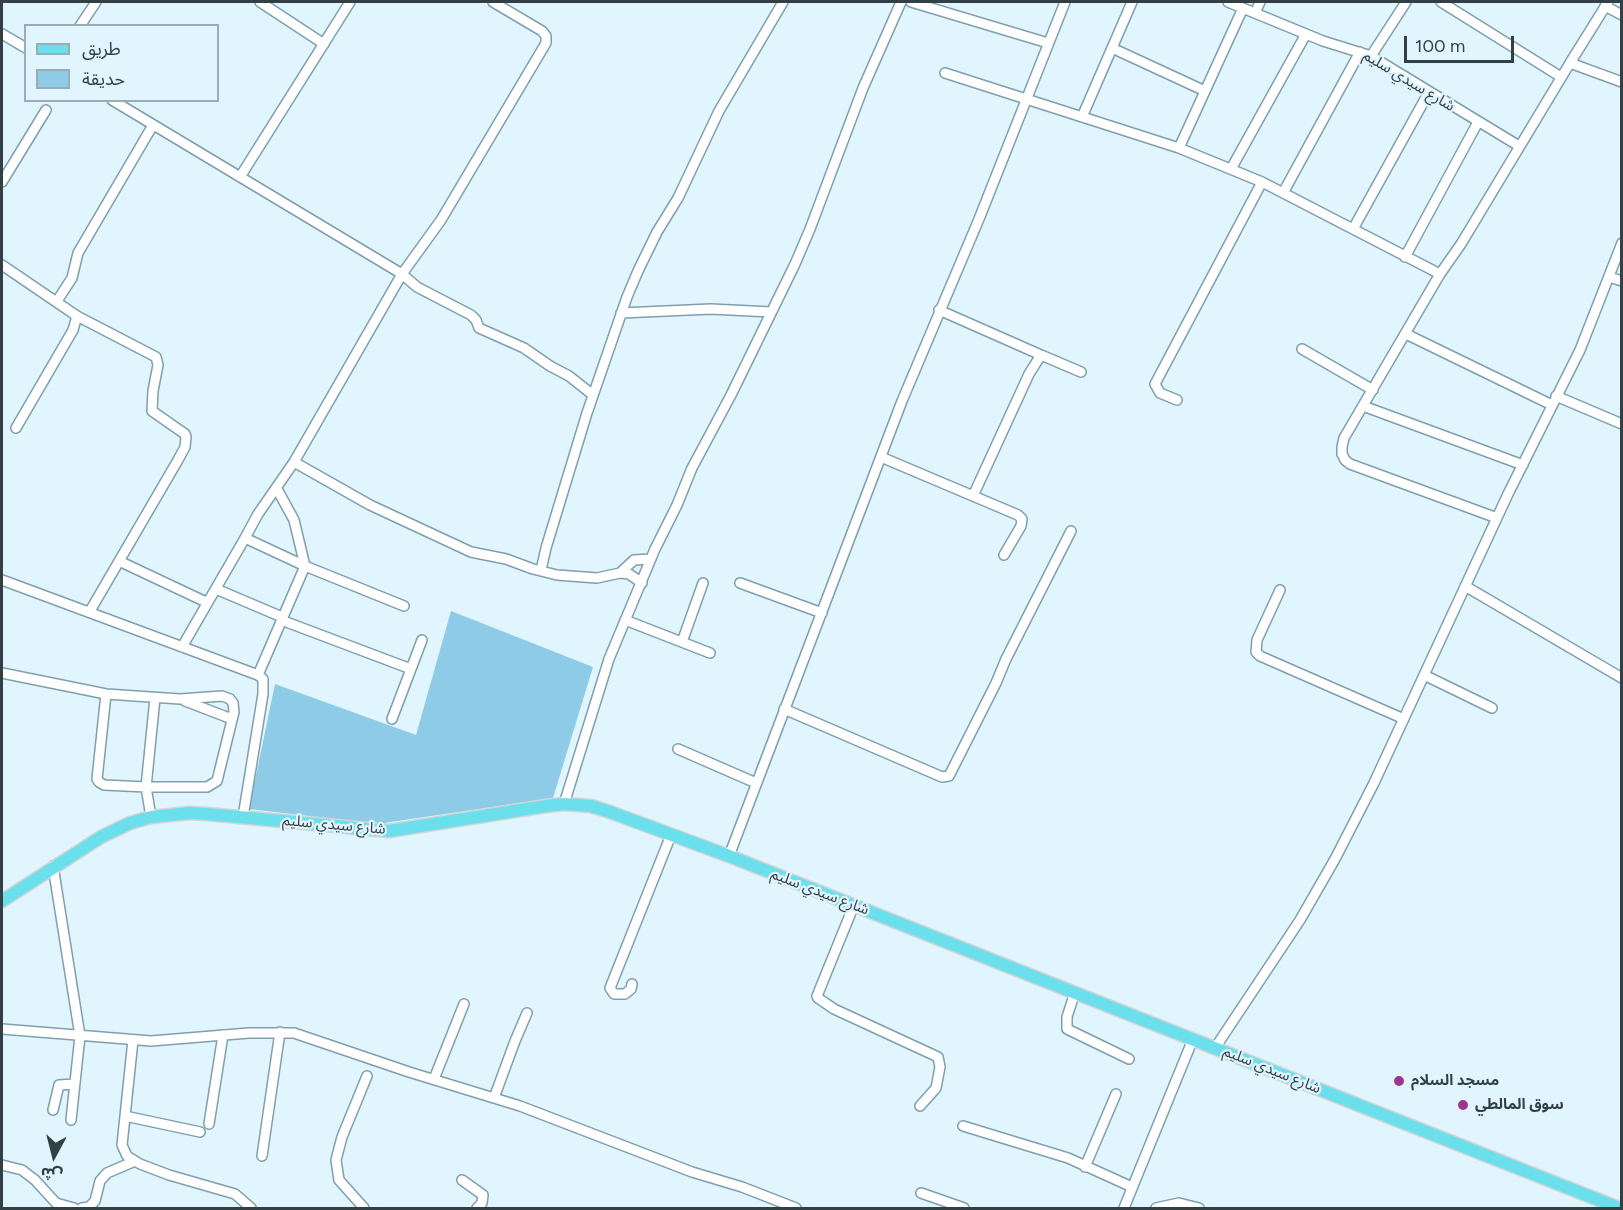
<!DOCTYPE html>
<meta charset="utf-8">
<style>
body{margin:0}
#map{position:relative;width:1623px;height:1210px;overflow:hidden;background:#e1f5fe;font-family:Figtree,"Noto Sans Arabic",sans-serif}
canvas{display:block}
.frame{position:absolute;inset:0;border:3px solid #323f45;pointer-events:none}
.legend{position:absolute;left:24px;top:24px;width:195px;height:78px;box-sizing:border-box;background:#e1f5fe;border:2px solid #9bacb4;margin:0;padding:8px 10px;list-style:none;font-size:18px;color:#323f45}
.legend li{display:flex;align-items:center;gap:12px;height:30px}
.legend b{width:30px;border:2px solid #9bacb4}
.north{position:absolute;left:24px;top:1126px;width:60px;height:60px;-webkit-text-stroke:4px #e1f5fe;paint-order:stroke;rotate:187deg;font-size:16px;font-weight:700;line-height:24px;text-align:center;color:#323f45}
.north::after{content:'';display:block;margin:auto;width:21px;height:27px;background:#323f45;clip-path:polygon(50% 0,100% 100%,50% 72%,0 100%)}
.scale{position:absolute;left:1404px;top:36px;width:110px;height:27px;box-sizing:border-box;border:3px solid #323f45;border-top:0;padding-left:8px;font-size:18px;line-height:21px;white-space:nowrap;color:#323f45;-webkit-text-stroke:4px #e1f5fe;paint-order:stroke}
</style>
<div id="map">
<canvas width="1623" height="1210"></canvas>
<div class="frame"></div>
<ul class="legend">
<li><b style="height:8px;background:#6bdfeb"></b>طريق</li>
<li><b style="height:16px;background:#8ecbe6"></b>حديقة</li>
</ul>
<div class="north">ش</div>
<div class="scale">100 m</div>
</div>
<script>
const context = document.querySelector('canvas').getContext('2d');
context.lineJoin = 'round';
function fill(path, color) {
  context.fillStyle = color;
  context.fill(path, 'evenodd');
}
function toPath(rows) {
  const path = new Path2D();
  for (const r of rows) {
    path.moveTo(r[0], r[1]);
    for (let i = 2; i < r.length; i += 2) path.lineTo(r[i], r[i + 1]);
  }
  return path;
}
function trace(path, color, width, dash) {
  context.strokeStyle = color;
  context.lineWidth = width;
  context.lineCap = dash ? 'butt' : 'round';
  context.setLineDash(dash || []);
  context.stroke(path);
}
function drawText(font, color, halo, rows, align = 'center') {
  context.font = font + ' Figtree,"Noto Sans Arabic",sans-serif';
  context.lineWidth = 4.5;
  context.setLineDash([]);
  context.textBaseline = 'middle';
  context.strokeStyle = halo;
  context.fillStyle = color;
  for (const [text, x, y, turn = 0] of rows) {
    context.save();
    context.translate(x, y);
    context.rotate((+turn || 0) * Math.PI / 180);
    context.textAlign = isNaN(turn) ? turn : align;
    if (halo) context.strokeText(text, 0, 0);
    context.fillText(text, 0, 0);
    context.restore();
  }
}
fill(toPath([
 [451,611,593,667,553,798,377,824,249,809,275,684,416,735]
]), '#8ecbe6');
const minor = toPath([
 [260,2,324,44],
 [911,2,1048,43],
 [1228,2,1323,41,1371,56,1519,146],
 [1441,2,1561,77],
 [1605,6,1622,15],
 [1255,13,1260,2],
 [80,26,96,2],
 [2,34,26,48],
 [1112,48,1205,91],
 [1371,56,1406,2],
 [1570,63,1608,2],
 [945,73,1179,148,1262,182,1440,274,1461,244,1570,63,1622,82],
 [112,100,402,274,441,220,546,43,546,36,542,31,493,2],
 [1082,117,1132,2],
 [1179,148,1243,8],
 [1231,169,1306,34],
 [240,177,350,2],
 [2,182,46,110],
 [1283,193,1360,52],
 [1353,229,1429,92],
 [1405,257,1478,122],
 [2,265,77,316,73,330,16,428],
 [1440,274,1344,438,1342,447,1342,454,1345,460,1350,464,1497,518],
 [1609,277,1622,281],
 [57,301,72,278,78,253,153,125],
 [939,310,1041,355],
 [621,313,711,309,771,312],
 [77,316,156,357,158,365,153,391,152,411,185,434,186,437,185,447,178,460,90,611],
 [1406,334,1552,405],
 [1302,349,1373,390],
 [1556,396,1622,424],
 [1177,400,1160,393,1155,384,1262,182],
 [1363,406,1523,465],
 [881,457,1018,515,1022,519,1021,526,1004,555],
 [294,462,370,505,471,552,506,559,533,569,557,575,597,578,620,573,629,574,642,583],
 [277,489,294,520,305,566,404,606],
 [973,496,1029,374,1041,355,1081,372],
 [245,538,258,514,294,462,402,274,417,287,471,315,476,320,479,328,524,348,550,366,569,376,593,395],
 [119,561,206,602],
 [541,570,546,548,587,413,627,297,638,271,657,232,678,198,719,111,783,2],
 [620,573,634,560,651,559],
 [2,580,258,675,263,679,263,694,243,817],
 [740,583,822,613],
 [1465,586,1622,678],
 [216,589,282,617],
 [1280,590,1257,640,1256,652,1260,656,1404,719],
 [281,620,411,669],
 [625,620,710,653],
 [682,642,703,583],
 [182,647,245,538,305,566,258,675],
 [2,673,106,694,180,699,222,696,230,699,233,703,234,712,217,781,207,787,146,787,104,785,99,782,97,779,106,694],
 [1424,675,1492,708],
 [185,701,232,719],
 [784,709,942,777,949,776,996,683,1006,659,1071,531],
 [392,719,422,640],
 [678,749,756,783],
 [564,804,609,659,655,549,677,505,692,468,731,395,795,264,810,229,863,88,901,2],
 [151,817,146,787,155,698],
 [729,856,902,401,979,219,1065,2],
 [53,866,80,1036,71,1120],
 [854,905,817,996,818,998,834,1009,938,1057,940,1067,936,1088,920,1106],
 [632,984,631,989,625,994,614,994,610,988,671,835],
 [1075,992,1067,1017,1067,1029,1129,1059],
 [2,1029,151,1041,249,1033,294,1033,409,1072,520,1106,692,1172,742,1187,796,1208],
 [133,1040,122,1145,127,1156,140,1164,169,1175,235,1194,251,1208],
 [1215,1048,1300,920,1335,859,1374,783,1508,494,1580,350,1622,243],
 [434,1079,464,1004],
 [494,1098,515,1041,527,1013],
 [53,1110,59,1085,74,1084],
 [125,1116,200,1132],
 [209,1124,223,1035],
 [963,1126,1068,1158,1132,1187],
 [262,1156,280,1032],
 [2,1165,22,1170,35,1180,56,1203,74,1208],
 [1085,1167,1116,1094],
 [462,1180,483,1195,482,1203,477,1208],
 [921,1193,964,1208],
 [82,1208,89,1207,95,1201,100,1181,107,1173,135,1161],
 [364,1208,339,1180,336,1160,342,1137,367,1076],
 [1124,1208,1193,1039],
 [1156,1208,1179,1203,1199,1208]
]);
const major = toPath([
 [2,901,101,837,130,823,151,817,190,813,207,814,389,831,546,806,564,804,591,806,610,812,729,856,1619,1208]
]);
trace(minor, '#7f9fae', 12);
trace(major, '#d2d5d6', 15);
trace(minor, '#fff', 9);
trace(major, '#6bdfeb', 12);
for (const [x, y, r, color] of [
 [1399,1081,6,"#9f3393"],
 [1463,1105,6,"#9f3393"]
]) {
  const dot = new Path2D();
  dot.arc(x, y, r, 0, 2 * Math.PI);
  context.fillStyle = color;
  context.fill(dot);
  trace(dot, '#e1f5fe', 2);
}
drawText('15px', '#323f45', '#e1f5fe', [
 ["شارع سيدي سليم",1409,81,31],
 ["شارع سيدي سليم",334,825,5],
 ["شارع سيدي سليم",820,892,21],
 ["شارع سيدي سليم",1272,1070,22]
]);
drawText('bold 15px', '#323f45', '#e1f5fe', [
 ["مسجد السلام",1411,1081],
 ["سوق المالطي",1475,1105]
], 'left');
</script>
